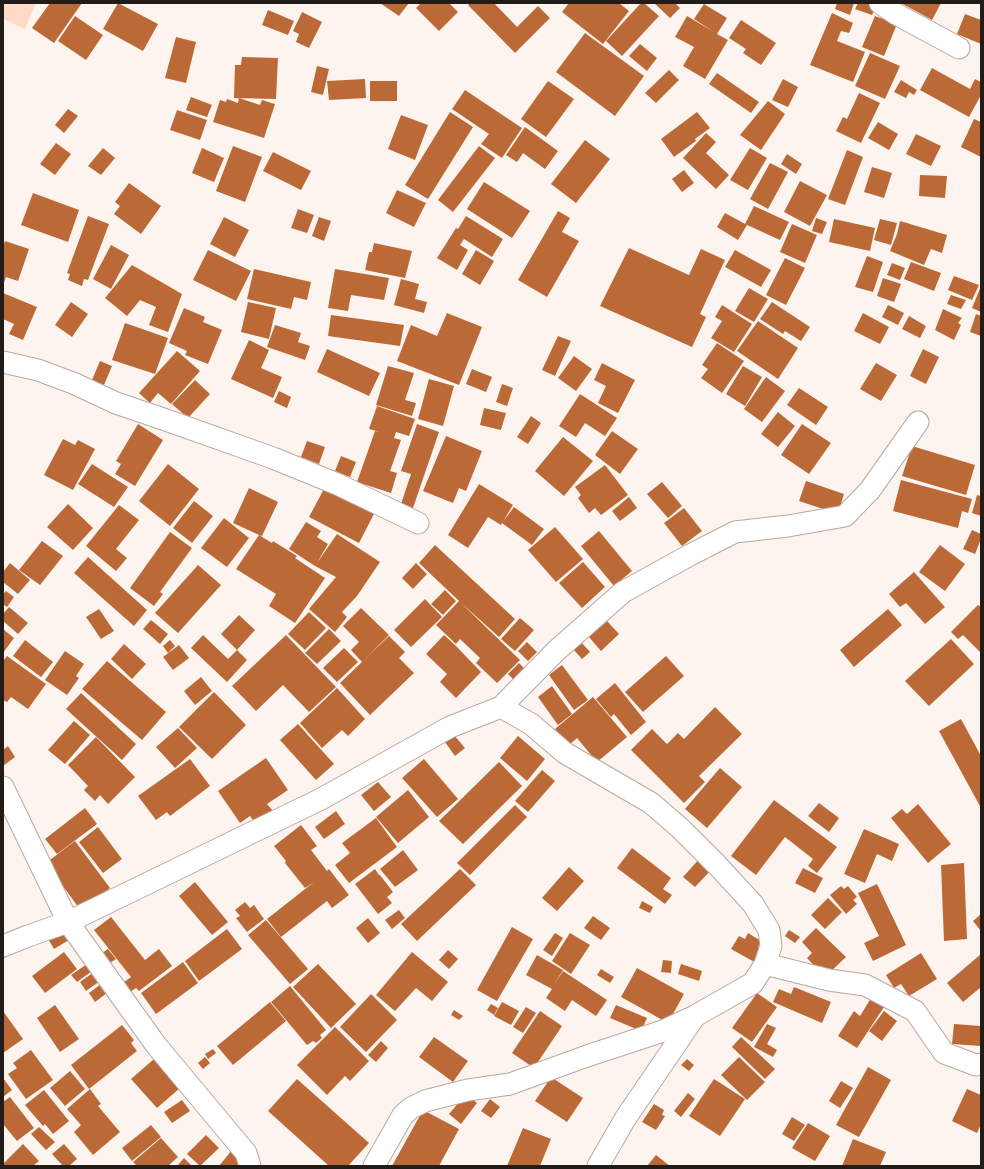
<!DOCTYPE html>
<style>
body{margin:0}
#map{position:relative;width:984px;height:1169px;overflow:hidden;background:#fef4ef;font-family:"Roboto Serif",serif}
canvas{display:block}
.frame{position:absolute;inset:0;border:4px solid #221c19;pointer-events:none}
</style>
<div id="map">
<canvas width="984" height="1169"></canvas>
<div class="frame"></div>
</div>
<script>
const context = document.querySelector('canvas').getContext('2d');
context.lineJoin = 'round';
function fill(path, color) {
  context.fillStyle = color;
  context.fill(path, 'evenodd');
}
function toPath(rows) {
  const path = new Path2D();
  for (const r of rows) {
    path.moveTo(r[0], r[1]);
    for (let i = 2; i < r.length; i += 2) path.lineTo(r[i], r[i + 1]);
  }
  return path;
}
function trace(path, color, width, dash) {
  context.strokeStyle = color;
  context.lineWidth = width;
  context.lineCap = dash ? 'butt' : 'round';
  context.setLineDash(dash || []);
  context.stroke(path);
}
fill(toPath([
 [3,3,36,3,25,29,3,19]
]), '#ffdac6');
fill(toPath([
 [50,3,82,3,54,43,32,28],
 [118,3,158,24,143,51,103,29],
 [380,3,409,3,399,16],
 [421,3,449,3,458,12,439,31,416,8],
 [470,3,494,3,517,27,538,6,550,18,515,53,468,5],
 [569,3,619,3,629,11,603,44,562,12],
 [641,3,644,3,659,16,622,56,606,41],
 [654,3,675,3,680,8,670,18],
 [837,3,854,3,850,15,835,9],
 [858,3,875,3,877,4,872,15,855,9],
 [901,3,941,3,932,20],
 [704,4,727,18,717,34,728,40,705,79,683,66,694,47,675,37,687,16,714,32,694,19],
 [268,10,294,21,288,35,262,25],
 [302,12,322,22,309,48,296,42,299,34,293,31],
 [832,13,853,23,849,33,841,31,837,41,865,52,853,82,810,65],
 [965,14,981,20,981,44,957,34],
 [75,16,103,35,86,60,58,41],
 [875,16,897,24,884,56,862,47],
 [741,20,776,43,761,65,743,53,746,49,729,38],
 [585,33,644,76,615,116,556,72],
 [176,37,196,42,186,83,165,78],
 [640,44,657,58,647,71,629,56],
 [870,53,900,66,885,99,855,86],
 [242,57,278,58,276,99,234,98,235,65,241,65],
 [317,66,329,69,323,95,311,92],
 [932,68,970,89,975,79,981,82,981,95,969,117,920,90],
 [669,70,679,80,656,103,645,93],
 [717,73,759,102,751,113,709,84],
 [365,79,366,98,329,100,327,81],
 [783,79,798,87,788,107,772,100],
 [901,80,917,90,914,95,909,92,906,98,894,92],
 [370,81,397,81,397,101,370,101],
 [548,81,574,99,546,137,521,119],
 [465,90,522,128,502,158,481,144,489,134,452,109],
 [859,93,880,103,861,143,836,131,843,117,847,119],
 [191,97,212,105,207,117,186,110],
 [239,98,260,105,262,100,275,104,264,138,213,122,220,100,226,102,227,99,238,103],
 [768,101,785,114,761,150,740,135],
 [68,109,78,116,64,133,55,125],
 [177,110,207,120,200,140,170,130],
 [450,112,473,127,428,199,405,185],
 [697,112,710,128,695,139,696,141,674,157,661,139],
 [401,115,428,125,415,160,388,149],
 [974,119,981,122,981,157,961,147],
 [878,122,898,134,889,150,868,138],
 [525,127,558,151,545,169,523,153,517,162,506,155],
 [706,133,716,142,706,153,729,175,716,189,683,158],
 [916,134,941,146,931,166,906,154],
 [585,140,610,159,576,203,551,184],
 [56,143,71,154,55,175,40,164],
 [233,146,262,157,245,202,216,191],
 [479,146,495,158,453,212,438,200],
 [103,148,115,158,101,175,88,166],
 [202,148,224,158,214,182,192,173],
 [750,148,767,158,748,190,730,180],
 [847,150,863,157,845,205,828,199],
 [273,152,311,171,301,190,263,171],
 [787,154,802,164,796,174,781,164],
 [770,163,788,172,768,209,750,199],
 [872,167,892,173,884,198,864,192],
 [684,170,694,183,682,192,672,179],
 [920,175,947,176,945,198,919,196],
 [800,181,827,195,810,226,784,212],
 [484,182,530,211,512,238,467,209],
 [129,183,161,206,141,234,114,214,120,206,115,202],
 [397,190,426,203,414,227,386,213],
 [33,193,79,210,68,242,21,225],
 [754,206,789,222,780,240,745,224],
 [298,209,314,215,307,233,291,228],
 [558,211,570,218,562,232,579,241,547,297,518,280],
 [725,213,747,225,738,240,717,227],
 [88,216,109,224,88,280,84,279,82,286,68,280,70,274,67,273],
 [466,216,503,239,492,257,464,239,460,245,468,250,457,270,437,258,456,228,458,229],
 [224,217,249,230,235,257,210,244],
 [319,217,331,221,324,241,312,236],
 [816,218,827,222,822,234,812,231],
 [834,219,875,228,870,251,829,242],
 [880,219,897,223,891,245,874,240],
 [900,221,947,235,942,253,931,249,924,265,890,251,897,234],
 [792,224,817,235,805,263,780,252],
 [5,241,29,249,18,281,6,277,3,285,3,246],
 [374,243,412,251,405,278,365,270,369,252,372,252],
 [111,245,129,255,111,289,93,279],
 [629,248,689,275,701,249,725,260,700,314,706,317,692,347,600,306],
 [208,250,251,271,236,301,193,280],
 [476,250,494,261,480,285,462,274],
 [735,250,771,270,761,287,725,267],
 [867,256,883,262,873,292,855,287],
 [785,258,805,268,786,305,766,295],
 [911,262,941,273,934,291,904,279],
 [892,263,905,268,900,280,887,275],
 [132,265,182,294,168,332,149,325,156,307,140,300,127,316,105,298],
 [254,269,311,282,307,300,294,297,291,309,247,299],
 [335,269,389,278,384,300,351,295,348,311,328,308],
 [954,276,979,285,972,300,948,290],
 [883,278,901,284,894,302,877,296],
 [401,279,419,284,415,299,427,302,424,313,394,305],
 [981,286,981,312,972,308],
 [749,288,768,299,754,322,735,311],
 [3,293,37,307,23,340,9,334,14,324,3,319],
 [951,295,966,300,961,309,947,304],
 [71,302,88,314,72,337,55,325],
 [248,302,276,308,269,339,241,332],
 [772,302,810,327,801,341,785,331,783,334,760,319],
 [722,305,752,324,734,352,711,338,722,321,715,317],
 [888,305,904,313,898,325,882,317],
 [184,308,205,317,203,322,222,330,208,364,185,355,187,351,169,343],
 [943,309,962,318,958,323,961,325,954,340,935,330],
 [447,313,482,327,459,385,397,361,411,325,437,336],
 [863,313,889,327,880,344,854,331],
 [976,314,981,316,981,336,970,332],
 [331,315,404,325,400,346,328,336],
 [909,316,926,326,920,338,902,329],
 [758,321,798,348,778,379,737,351],
 [125,323,168,338,155,374,112,360],
 [275,325,301,333,298,342,310,346,305,360,267,347],
 [558,336,571,341,555,376,542,370],
 [249,340,269,350,261,368,282,377,273,398,231,379],
 [717,343,744,361,722,393,701,378,708,369,702,365],
 [327,349,380,373,369,396,317,372],
 [923,349,939,357,926,384,910,376],
 [177,351,200,371,171,404,158,393,150,403,139,393],
 [574,356,592,369,576,391,558,378],
 [100,361,112,366,104,385,92,380],
 [602,363,635,380,618,413,598,403,606,386,594,380],
 [876,363,897,375,881,401,860,389],
 [388,366,414,373,405,400,416,403,412,416,376,405],
 [743,366,762,377,745,406,726,394],
 [472,369,492,377,486,392,466,384],
 [766,377,785,391,762,422,744,409],
 [429,379,454,386,443,426,418,419],
 [195,380,210,394,188,418,172,404],
 [502,384,513,388,507,406,496,402],
 [799,388,828,407,816,425,787,405],
 [279,391,291,397,287,408,274,402],
 [580,394,617,418,605,436,585,423,576,437,559,426],
 [377,406,415,419,409,436,396,432,394,438,401,440,390,471,397,473,391,493,357,482,375,431,380,432,369,429],
 [484,408,506,413,501,430,480,425],
 [778,412,795,426,778,447,761,434],
 [531,416,541,423,528,444,517,437],
 [138,424,163,440,135,486,115,474,121,464,116,461],
 [417,424,439,432,413,508,401,504,411,474,401,471],
 [802,424,831,443,809,474,781,455],
 [612,431,638,449,620,474,595,455],
 [446,436,482,451,466,491,459,488,453,503,423,491],
 [563,437,593,461,564,496,535,471],
 [63,439,75,445,78,440,95,449,73,490,44,475],
 [307,441,325,447,319,464,301,457],
 [912,446,975,465,966,495,902,476],
 [341,456,356,462,350,477,335,471],
 [92,464,128,487,114,507,78,484],
 [168,464,199,489,170,526,139,501],
 [605,465,628,495,601,515,595,508,589,513,578,498,581,495,575,487],
 [901,480,972,499,968,513,962,511,958,528,893,511],
 [806,481,844,494,838,514,799,501],
 [662,482,682,506,668,518,647,494],
 [479,484,513,505,501,525,488,517,468,548,448,535],
 [325,487,375,512,359,543,309,517],
 [249,488,278,502,262,536,259,535,272,543,273,541,297,556,295,558,325,578,295,623,269,606,276,594,236,569,259,535,233,523],
 [977,495,981,496,981,516,972,513],
 [629,497,637,508,620,521,612,511],
 [194,501,213,516,192,543,173,528],
 [68,504,93,528,73,550,47,527],
 [119,505,139,520,116,549,127,558,116,571,86,546],
 [514,507,544,529,532,545,502,523],
 [684,508,702,531,682,546,664,523],
 [224,518,249,538,227,567,201,548],
 [306,522,321,531,317,537,328,544,317,563,337,534,380,562,357,596,342,612,347,617,335,632,309,609,336,577,315,566,289,549],
 [555,527,583,559,556,582,528,550],
 [972,530,981,534,981,539,975,554,963,549],
 [599,531,632,571,614,586,581,546],
 [170,532,192,548,160,592,163,594,154,606,130,588],
 [42,541,63,556,40,585,19,570],
 [435,545,515,619,499,637,460,602,520,660,497,683,476,663,480,658,460,639,456,644,436,625,459,601,419,563],
 [940,545,965,564,945,591,919,572],
 [88,557,147,610,134,626,74,573],
 [583,562,605,587,582,608,559,583],
 [10,563,30,580,18,594,3,582,3,572],
 [416,563,427,574,413,589,402,578],
 [198,565,221,585,178,633,155,613],
 [914,572,945,607,925,624,906,603,900,607,889,594],
 [445,590,456,601,443,615,431,604],
 [6,591,14,597,7,607,3,604,3,594],
 [425,599,442,617,411,647,394,630],
 [978,605,981,607,981,653,963,635,958,639,951,632],
 [9,607,28,623,18,634,3,621,3,614],
 [361,608,389,635,362,662,351,650,359,642,343,626],
 [99,609,114,631,101,639,86,617],
 [888,609,902,625,854,667,840,650],
 [309,612,326,628,305,650,288,634],
 [239,615,255,630,237,650,221,634],
 [520,618,534,630,515,651,501,639],
 [151,620,168,634,160,644,143,629],
 [607,621,619,634,601,651,589,637],
 [3,629,14,638,3,653],
 [329,629,341,641,317,664,305,653],
 [203,635,228,659,237,650,247,660,227,682,191,648],
 [286,635,336,687,309,712,283,685,256,711,232,686],
 [444,635,455,645,481,672,456,698,440,682,447,674,426,654],
 [389,636,405,652,399,658,414,673,370,715,340,683],
 [951,639,974,664,929,706,905,681],
 [25,640,53,662,41,677,13,656],
 [170,640,175,646,168,653,163,646],
 [527,642,537,652,528,661,518,651],
 [581,642,590,652,582,659,573,649],
 [124,644,146,664,132,679,111,659],
 [179,645,189,658,173,670,163,657],
 [344,648,358,662,337,682,323,668],
 [65,651,84,664,76,676,79,678,67,695,45,680],
 [7,656,46,684,28,709,11,697,7,702,3,700,3,661],
 [666,656,684,676,643,712,625,692],
 [107,661,166,712,142,740,82,689],
 [519,663,526,670,515,681,508,674],
 [562,665,588,700,574,710,549,675],
 [201,677,212,691,195,705,184,691],
 [615,683,646,722,631,735,614,714,611,717,596,699],
 [552,686,572,714,558,725,538,697],
 [337,688,365,719,348,736,342,730,322,748,300,723],
 [214,692,246,725,212,759,179,727],
 [81,693,136,744,122,760,66,709],
 [593,697,627,737,597,762,577,738,569,745,555,729],
 [715,707,742,734,699,776,705,782,684,803,631,750,652,729,667,744,678,733,684,739],
 [961,719,981,756,981,808,939,731],
 [74,721,90,735,65,764,48,750],
 [298,724,334,764,316,780,280,740],
 [178,728,197,748,175,768,156,747],
 [454,735,465,748,455,756,445,742],
 [518,736,545,759,527,781,500,758],
 [96,737,135,777,108,804,100,795,95,801,84,790,88,786,68,765],
 [8,746,15,757,3,766,3,750],
 [266,758,288,790,267,804,273,811,255,823,250,816,240,823,218,791],
 [190,759,210,786,170,816,167,812,156,820,138,796],
 [424,759,458,799,437,817,402,778],
 [499,762,522,786,463,844,439,821],
 [720,768,742,787,707,828,685,809],
 [542,770,555,781,528,812,515,801],
 [378,782,391,797,374,811,361,795],
 [408,790,429,817,398,843,376,817],
 [774,800,837,847,817,873,808,866,813,859,785,837,756,875,731,856],
 [819,803,839,818,829,832,808,816],
 [918,804,951,844,928,863,891,818,902,809,907,814],
 [515,805,527,817,470,875,457,863],
 [85,808,97,824,57,854,45,839],
 [336,811,345,824,324,839,315,827],
 [376,818,397,847,349,883,335,865,350,853,342,843],
 [301,825,317,846,311,850,327,871,329,869,349,895,332,908,327,901,281,937,267,919,314,882,305,888,285,863,286,861,274,846],
 [98,827,122,859,103,873,79,842],
 [864,829,899,844,892,861,877,854,865,883,844,874],
 [75,841,110,888,95,899,94,897,79,908,46,863],
 [632,848,671,878,663,889,672,895,665,904,617,868],
 [403,850,418,870,395,887,380,869],
 [700,858,712,869,695,887,683,877],
 [964,863,967,939,944,941,941,865],
 [569,867,584,881,557,911,542,898],
 [803,868,823,878,815,893,795,883],
 [375,869,379,875,380,875,393,892,387,897,392,903,378,914,355,884],
 [460,869,476,885,417,941,401,924],
 [195,882,228,922,212,935,179,896],
 [877,884,906,945,873,961,864,943,879,936,858,893],
 [841,886,844,889,848,886,857,897,853,900,857,904,846,914,830,895],
 [828,898,842,912,825,929,811,915],
 [642,901,653,907,650,913,639,908],
 [245,902,250,908,254,905,264,919,247,932,236,918,240,916,235,910],
 [399,910,405,918,392,929,385,920],
 [981,914,981,931,973,921],
 [593,916,610,928,601,940,584,928],
 [111,917,145,960,159,949,172,966,139,991,136,988,130,992,123,983,131,977,94,930],
 [368,918,380,933,368,943,356,928],
 [266,920,308,969,290,984,248,935],
 [66,925,74,937,54,949,47,937],
 [512,927,533,939,497,1001,477,990],
 [816,928,846,957,825,977,807,958,812,953,802,942],
 [227,929,242,949,199,981,185,961],
 [789,930,800,937,795,943,785,936],
 [555,933,563,938,552,956,543,950],
 [570,933,590,945,571,974,552,961],
 [748,933,761,941,758,947,765,952,758,964,731,949,739,936,745,939],
 [108,949,116,959,110,963,102,953],
 [448,950,458,959,449,969,439,960],
 [64,952,77,969,45,993,32,976],
 [412,952,448,982,432,1001,416,988,395,1011,376,995],
 [921,953,937,979,909,996,901,984,894,988,886,975],
 [981,954,981,987,963,1002,947,983],
 [537,955,563,970,553,986,563,971,607,1000,596,1016,572,1000,565,1011,546,998,552,989,526,975],
 [663,960,672,961,671,973,661,972],
 [183,962,198,983,156,1014,141,993],
 [87,964,92,971,77,982,71,975],
 [318,964,356,1004,331,1028,293,987],
 [681,964,702,971,699,981,678,974],
 [637,968,684,994,668,1023,621,997],
 [601,969,614,977,610,983,597,975],
 [94,972,100,981,86,991,80,982],
 [101,984,107,993,95,1002,89,993],
 [290,986,326,1030,320,1035,322,1038,316,1043,313,1041,307,1045,271,1002],
 [794,987,831,1002,822,1023,773,1002,779,989,791,994],
 [757,993,777,1007,752,1042,732,1028],
 [371,994,397,1020,366,1052,340,1027],
 [871,998,884,1007,857,1048,838,1036,854,1011,860,1016],
 [270,1002,286,1021,233,1065,217,1046],
 [502,1002,519,1011,511,1025,494,1016],
 [491,1004,498,1008,494,1015,487,1010],
 [55,1005,79,1039,60,1052,37,1018],
 [616,1005,647,1018,641,1031,610,1018],
 [526,1007,536,1013,523,1033,513,1027],
 [454,1010,463,1016,459,1020,451,1015],
 [3,1011,23,1039,3,1053],
 [540,1011,562,1026,534,1068,512,1053],
 [884,1011,897,1021,882,1041,869,1031],
 [767,1024,776,1028,767,1044,777,1050,773,1057,754,1047],
 [954,1024,981,1026,981,1046,952,1044],
 [122,1025,134,1040,131,1043,137,1051,89,1089,71,1065],
 [335,1027,369,1061,350,1081,345,1076,327,1095,297,1065],
 [434,1037,468,1061,453,1082,419,1057],
 [741,1037,775,1069,765,1079,732,1047],
 [381,1041,388,1048,376,1062,368,1055],
 [213,1049,216,1053,208,1059,205,1054],
 [31,1050,53,1080,26,1099,8,1074,17,1068,13,1063],
 [205,1057,210,1063,203,1069,198,1063],
 [739,1057,765,1082,747,1100,721,1075],
 [154,1059,180,1088,157,1108,131,1079],
 [687,1059,694,1065,689,1071,681,1065],
 [868,1067,891,1080,859,1137,836,1125],
 [70,1071,85,1089,65,1106,50,1088],
 [551,1077,583,1098,567,1122,535,1101],
 [3,1078,12,1090,3,1097],
 [297,1079,369,1143,348,1166,329,1166,268,1111],
 [714,1079,745,1099,720,1136,689,1116],
 [841,1081,853,1088,840,1108,829,1101],
 [90,1089,101,1104,98,1106,120,1132,93,1155,74,1132,81,1125,67,1109],
 [967,1089,981,1095,981,1124,977,1133,952,1121],
 [44,1090,69,1121,53,1134,45,1124,43,1126,25,1105],
 [688,1093,695,1099,681,1117,674,1111],
 [466,1094,477,1103,461,1124,449,1114],
 [10,1097,34,1128,17,1141,3,1124,3,1102],
 [490,1099,500,1107,491,1118,481,1111],
 [182,1100,190,1111,172,1123,164,1112],
 [654,1104,664,1110,662,1115,665,1116,656,1130,642,1122],
 [423,1110,459,1129,439,1166,392,1166],
 [792,1117,805,1125,794,1141,782,1134],
 [808,1123,830,1136,815,1161,792,1148],
 [151,1125,161,1137,132,1161,122,1148],
 [39,1127,55,1142,46,1150,31,1134],
 [523,1128,551,1139,540,1166,507,1166],
 [206,1135,219,1148,200,1166,187,1154],
 [161,1138,178,1157,168,1166,137,1166,133,1162],
 [853,1139,886,1152,880,1166,842,1166],
 [23,1144,39,1161,33,1166,3,1166,3,1164],
 [64,1144,77,1159,69,1166,63,1166,52,1154],
 [232,1150,244,1160,240,1166,219,1166],
 [656,1155,670,1166,647,1166],
 [184,1158,192,1166,177,1166]
]), '#bb6a37');
const minor = toPath([
 [880,3,896,14,959,48],
 [3,362,38,370,73,383,116,403,166,420,273,458,337,484,418,523],
 [3,787,68,922,156,1045,246,1153,250,1166],
 [3,946,28,936,68,922,321,799,450,727,501,707,556,651,623,592,690,555,735,532,788,526,845,516,870,490,918,422],
 [765,964,829,980,865,985,915,1011,944,1053,976,1065,981,1064],
 [374,1166,403,1115,411,1108,425,1101,468,1090,510,1084,587,1056,663,1031,695,1016,753,983,765,964,771,946,769,930,753,904,718,866,680,828,651,803,565,753,531,724,501,707],
 [598,1166,625,1119,695,1016]
]);
trace(minor, '#b7a8a0', 23);
trace(minor, '#fff', 21);
</script>
